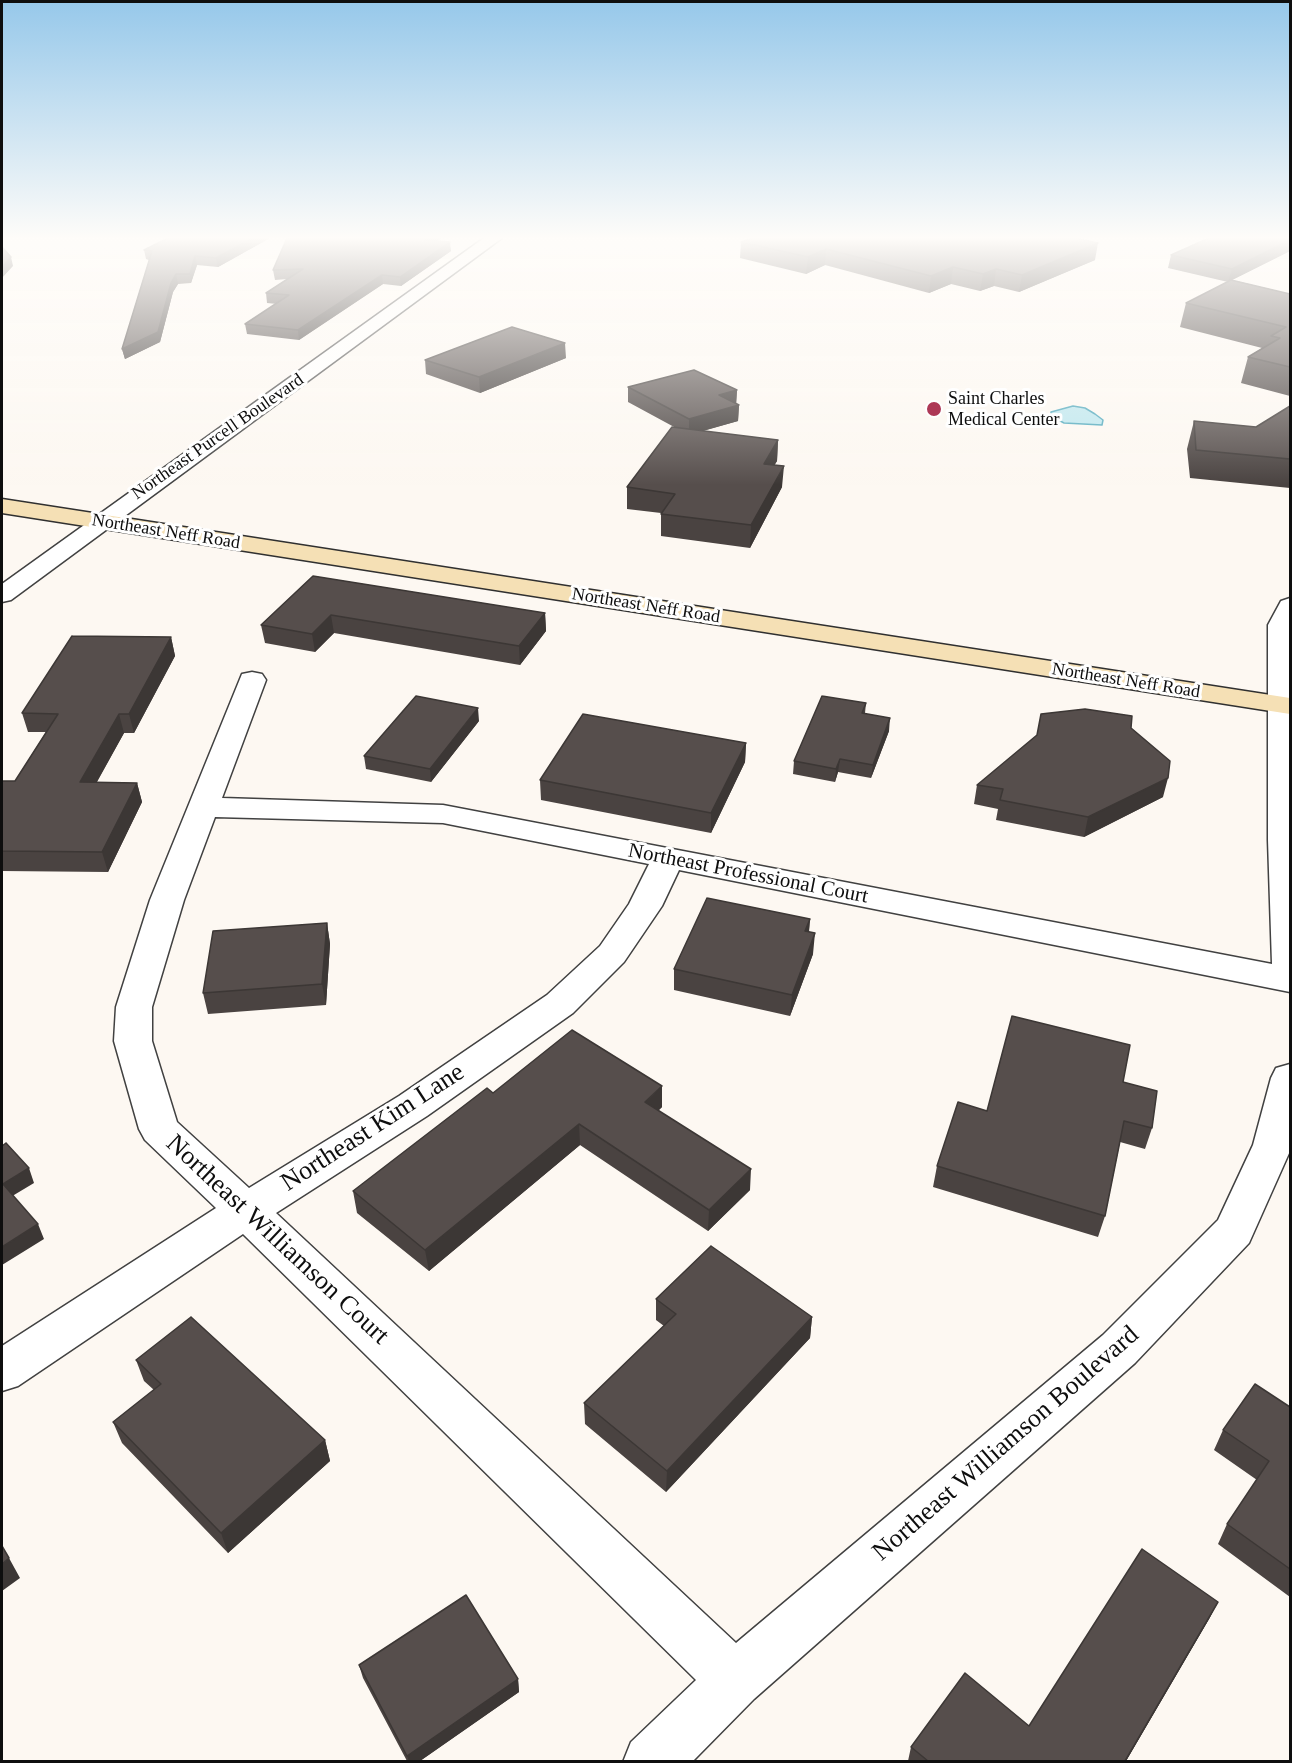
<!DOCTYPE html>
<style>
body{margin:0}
#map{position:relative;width:1292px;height:1763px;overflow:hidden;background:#fdf8f2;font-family:Georgia,serif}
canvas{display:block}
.frame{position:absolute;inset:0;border:3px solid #0e0e0e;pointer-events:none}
</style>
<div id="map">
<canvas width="1292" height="1763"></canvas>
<div class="frame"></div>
</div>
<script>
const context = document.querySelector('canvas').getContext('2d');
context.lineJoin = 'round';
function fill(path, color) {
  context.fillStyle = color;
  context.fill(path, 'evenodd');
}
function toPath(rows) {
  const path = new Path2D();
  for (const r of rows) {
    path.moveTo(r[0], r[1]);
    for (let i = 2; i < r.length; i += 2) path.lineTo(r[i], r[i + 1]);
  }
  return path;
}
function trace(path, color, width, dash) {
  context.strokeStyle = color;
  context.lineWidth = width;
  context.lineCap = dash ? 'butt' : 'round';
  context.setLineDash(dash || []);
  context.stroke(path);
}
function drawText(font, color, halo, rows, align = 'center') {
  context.font = font + ' Georgia,serif';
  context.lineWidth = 6;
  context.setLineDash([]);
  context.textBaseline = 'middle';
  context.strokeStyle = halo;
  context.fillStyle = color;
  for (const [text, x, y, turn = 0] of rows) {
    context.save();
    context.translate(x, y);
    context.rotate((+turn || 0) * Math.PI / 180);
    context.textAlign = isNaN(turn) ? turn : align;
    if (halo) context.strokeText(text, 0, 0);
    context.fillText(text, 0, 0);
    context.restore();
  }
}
const water = toPath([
 [1073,406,1085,408,1095,414,1103,420,1102,425,1064,423,1051,416,1051,412,1073,406]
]);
fill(water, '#bce6ee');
trace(water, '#4da7bc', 1.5);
const minor = toPath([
 [1290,598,1290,992,679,870,662,906,624,962,573,1013,427,1116,276,1213,736,1643,1103,1335,1218,1220,1253,1145,1271,1078,1276,1068,1290,1064,1290,1151,1249,1243,1135,1363,754,1699,692,1762,623,1762,631,1742,696,1680,243,1234,18,1386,2,1391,2,1346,216,1208,145,1140,139,1129,114,1041,116,1007,150,900,242,674,252,672,262,674,266,680,222,798,443,805,1272,964,1268,840,1268,625,1281,601,1290,598],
 [215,817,443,823,649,864,629,904,600,946,547,995,399,1096,249,1188,177,1122,152,1041,152,1007,184,900,215,817]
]);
const tertiary = toPath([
 [484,238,502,238,11,600,2,602,2,584,484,238]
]);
const secondary = toPath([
 [2,499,1290,698,1290,714,2,513,2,499]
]);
trace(minor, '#414141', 3);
trace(tertiary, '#414141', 3);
trace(secondary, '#303030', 3);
fill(minor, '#fff');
fill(tertiary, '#fff');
fill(secondary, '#f5e0b5');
fill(toPath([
 [270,238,218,267,197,265,191,283,178,284,173,292,160,342,125,359,122,349,149,260,146,259,144,250],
 [1290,238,1290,251,1232,280,1290,294,1290,396,1241,383,1248,357,1262,348,1180,327,1186,303,1228,282,1168,268,1171,255],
 [438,241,451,251,401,286,383,284,299,340,247,334,245,324,277,304,267,303,266,293,287,279,275,280,273,270],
 [741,242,1095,260,1019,292,994,286,980,291,951,284,929,293,825,265,806,274,740,258],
 [566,358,480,393,426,374,425,360],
 [628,387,737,390,736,404,739,405,738,421,702,431,778,440,777,461,774,465,782,487,750,548,661,536,661,513,627,509,627,487,676,428,628,402],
 [1290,406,1290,488,1190,478,1187,449,1194,421,1256,427],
 [313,576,545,613,546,631,520,665,334,633,315,652,265,643,261,625],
 [171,637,175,656,134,733,124,733,97,782,137,783,142,802,108,872,2,871,2,781,15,781,46,732,28,732,22,713],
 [866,703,865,713,889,731,871,778,838,772,835,782,793,774,794,761],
 [479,721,431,782,366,769,364,756],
 [1131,728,1163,797,1084,837,996,820,998,809,974,804,977,785],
 [746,743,745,762,711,833,541,800,540,780],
 [810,919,809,932,813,954,790,1016,674,990,674,969],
 [327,923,330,944,326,1005,208,1014,203,993],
 [1123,1082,1152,1128,1145,1149,1120,1142,1105,1216,1098,1237,933,1187,937,1166,987,1111],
 [493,1093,662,1107,658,1111,750,1190,708,1231,580,1145,429,1271,357,1213,353,1191],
 [656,1299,812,1317,810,1338,666,1492,585,1424,584,1403,664,1326,656,1320],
 [136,1360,325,1440,330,1461,228,1553,122,1443,113,1422,154,1390,144,1381],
 [1290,1407,1290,1597,1218,1544,1227,1524,1257,1480,1214,1450,1223,1430],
 [1218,1602,1209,1619,1126,1761,908,1761,911,1747,1029,1726],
 [359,1665,518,1679,519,1692,420,1761,407,1761,363,1678]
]), '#4a4341');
fill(toPath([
 [253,238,270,238,218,267,216,258],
 [428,238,442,238,426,249,425,240],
 [1290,240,1290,251,1228,282,1232,269],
 [450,242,451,251,401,286,400,277],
 [1098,243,1095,260,1019,292,1022,275],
 [826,249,825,265,806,274,808,257],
 [195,256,197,265,191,283,190,274],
 [11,257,13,266,2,278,2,267],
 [953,267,951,284,929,293,931,276],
 [996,269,994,286,980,291,983,274],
 [176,274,178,284,173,292,160,342,125,359,122,349,171,283],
 [382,275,383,284,299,340,298,330],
 [565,343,566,358,480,393,479,377],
 [737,390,736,406,719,395],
 [739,405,738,421,689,435,689,419],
 [778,440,777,461,763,485,764,464],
 [784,466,782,487,750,548,751,525],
 [545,613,546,631,520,665,519,646],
 [331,615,334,633,315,652,312,634],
 [171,637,175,656,134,733,129,714],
 [478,708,479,721,431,782,430,769],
 [119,714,124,733,86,801,80,782],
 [890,718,889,731,871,778,873,765],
 [746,743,745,762,711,833,711,813],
 [840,759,838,772,835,782,836,769],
 [1168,778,1163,797,1084,837,1088,817],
 [137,783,142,802,108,872,102,852],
 [810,919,808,940,805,931],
 [327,923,330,944,326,1005,322,984],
 [815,933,813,954,790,1016,792,995],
 [662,1086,662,1107,645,1123,645,1102],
 [579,1124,580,1145,429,1271,425,1250],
 [29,1168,34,1183,9,1198,3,1184],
 [751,1169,750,1190,708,1231,709,1210],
 [38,1224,44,1239,2,1265,2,1247],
 [812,1317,810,1338,666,1492,667,1471],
 [325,1440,330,1461,228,1553,221,1533],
 [9,1558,20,1578,2,1591,2,1564],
 [1218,1602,1209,1619,1126,1761,1125,1761],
 [518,1679,519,1692,420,1761,409,1761,407,1756]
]), '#3c3735');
const building = toPath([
 [168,238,253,238,216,258,195,256,190,274,176,274,171,283,158,332,122,349,152,251,144,250,168,238],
 [287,238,428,238,425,240,450,242,400,277,382,275,298,330,245,324,289,295,266,293,303,269,273,270,287,238],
 [753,238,1075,238,1098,243,1022,275,996,269,983,274,953,267,931,276,826,249,808,257,741,242,753,238],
 [1209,238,1290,238,1290,240,1232,269,1171,255,1209,238],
 [3,248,11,257,2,267,2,249,3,248],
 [1231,280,1290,294,1290,367,1248,357,1280,338,1271,336,1286,327,1186,303,1231,280],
 [512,327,565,343,479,377,425,360,512,327],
 [694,370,737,390,719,395,739,405,689,419,628,387,694,370],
 [1290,406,1290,459,1196,450,1194,421,1256,427,1290,406],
 [672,427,778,440,764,464,784,466,751,525,661,514,675,494,627,487,672,427],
 [313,576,545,613,519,646,331,615,312,634,261,625,313,576],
 [72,636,171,637,129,714,119,714,80,782,137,783,102,852,2,851,2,781,15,781,58,714,22,713,72,636],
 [416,696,478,708,430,769,364,756,416,696],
 [822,696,866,703,862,713,890,718,873,765,840,759,836,769,794,761,822,696],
 [1085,709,1132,716,1131,728,1170,761,1168,778,1088,817,1000,800,1003,789,977,785,1037,735,1041,714,1085,709],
 [583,714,746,743,711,813,540,780,583,714],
 [707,898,810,919,805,931,815,933,792,995,674,969,707,898],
 [327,923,322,984,203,993,213,931,327,923],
 [1012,1016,1130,1045,1123,1082,1157,1091,1152,1128,1124,1121,1105,1216,937,1166,958,1102,987,1111,1012,1016],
 [572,1030,662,1086,645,1102,751,1169,709,1210,579,1124,425,1250,353,1191,487,1088,493,1093,572,1030],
 [6,1143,29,1168,3,1184,38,1224,2,1247,2,1146,6,1143],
 [711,1246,812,1317,667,1471,584,1403,676,1314,656,1299,711,1246],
 [191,1317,325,1440,221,1533,113,1422,161,1384,136,1360,191,1317],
 [1255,1384,1290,1407,1290,1569,1227,1524,1269,1461,1223,1430,1255,1384],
 [2,1546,9,1558,2,1564,2,1546],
 [1142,1549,1218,1602,1125,1761,928,1761,911,1747,965,1673,1029,1726,1142,1549],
 [466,1595,518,1679,407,1756,359,1665,466,1595]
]);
fill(building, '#564e4c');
trace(building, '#3c3735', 1.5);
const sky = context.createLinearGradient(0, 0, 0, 485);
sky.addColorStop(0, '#96c8ea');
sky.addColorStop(0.49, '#fefcf9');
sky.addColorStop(1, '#fefcf900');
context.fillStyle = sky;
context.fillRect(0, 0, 1292, 485);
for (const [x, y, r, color] of [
 [934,409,8,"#ad3856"]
]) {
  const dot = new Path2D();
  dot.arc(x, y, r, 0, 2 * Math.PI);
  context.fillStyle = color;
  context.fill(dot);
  trace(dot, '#fff', 2);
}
drawText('18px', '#0e0e0e', '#fff', [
 ["Saint Charles",948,399],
 ["Medical Center",948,420]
], 'left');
drawText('18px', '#0e0e0e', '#fff', [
 ["Northeast Purcell Boulevard",218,437,-35],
 ["Northeast Neff Road",166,532,9],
 ["Northeast Neff Road",646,606,9],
 ["Northeast Neff Road",1126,681,9]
]);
drawText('21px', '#0e0e0e', '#fff', [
 ["Northeast Professional Court",748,874,11]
]);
drawText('26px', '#0e0e0e', '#fff', [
 ["Northeast Kim Lane",373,1128,-33],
 ["Northeast Williamson Court",277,1240,43],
 ["Northeast Williamson Boulevard",1006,1444,-41]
]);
</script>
